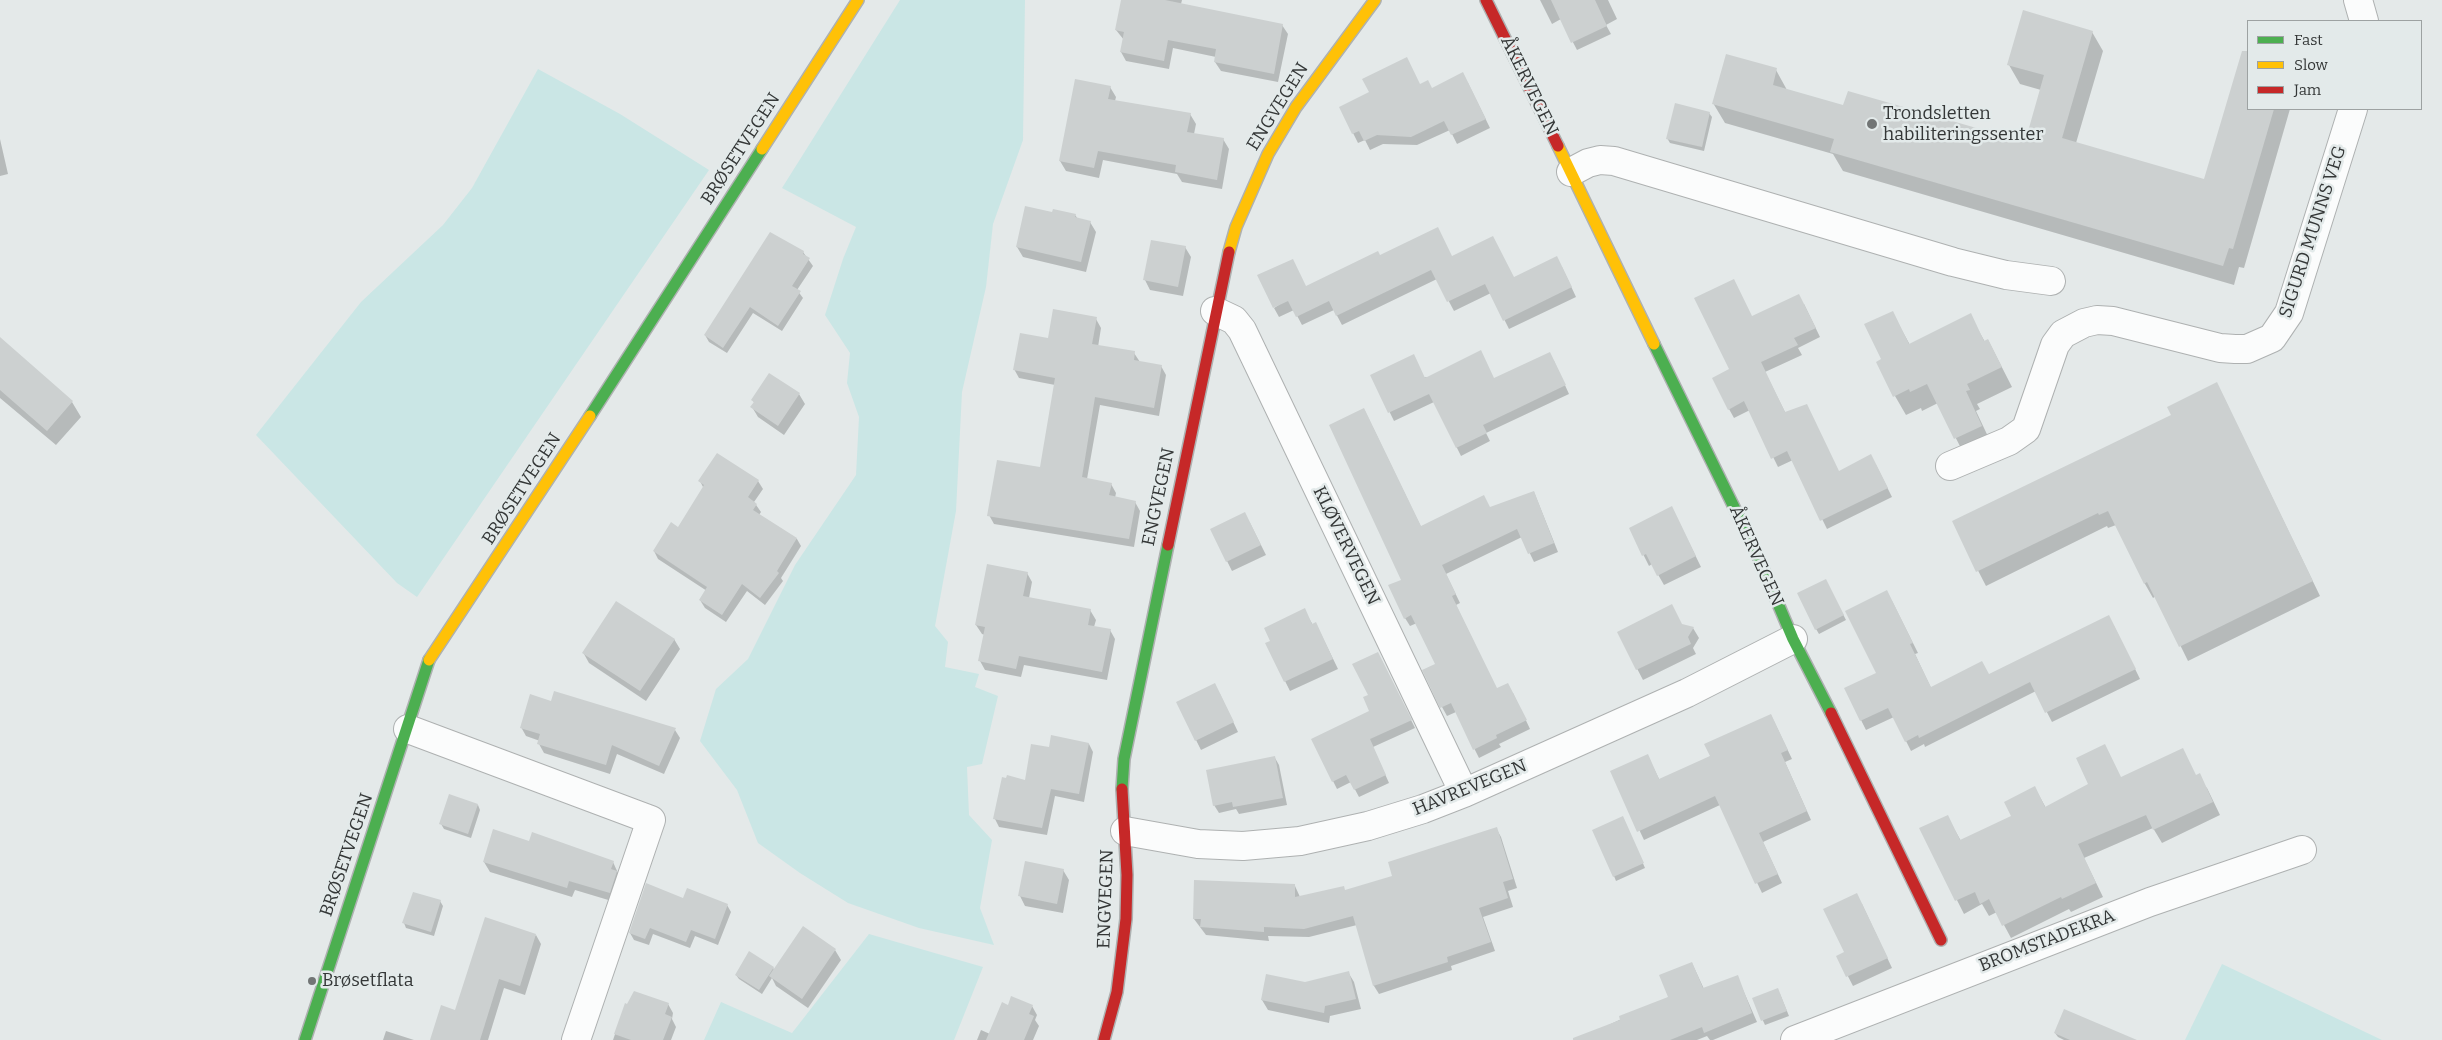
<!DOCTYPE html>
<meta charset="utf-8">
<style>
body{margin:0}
#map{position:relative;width:2442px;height:1040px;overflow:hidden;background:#e4e9e9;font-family:Bitter,serif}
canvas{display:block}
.legend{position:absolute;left:2247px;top:20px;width:175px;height:90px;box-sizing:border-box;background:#e3eaea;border:1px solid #9da2a2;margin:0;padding:6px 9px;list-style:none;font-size:15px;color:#343737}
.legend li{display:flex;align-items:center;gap:10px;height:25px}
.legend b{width:25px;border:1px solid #9da2a2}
</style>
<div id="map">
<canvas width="2442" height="1040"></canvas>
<ul class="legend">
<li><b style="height:6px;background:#4caf50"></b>Fast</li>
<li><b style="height:6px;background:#ffc107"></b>Slow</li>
<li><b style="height:6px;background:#c62828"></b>Jam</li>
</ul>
</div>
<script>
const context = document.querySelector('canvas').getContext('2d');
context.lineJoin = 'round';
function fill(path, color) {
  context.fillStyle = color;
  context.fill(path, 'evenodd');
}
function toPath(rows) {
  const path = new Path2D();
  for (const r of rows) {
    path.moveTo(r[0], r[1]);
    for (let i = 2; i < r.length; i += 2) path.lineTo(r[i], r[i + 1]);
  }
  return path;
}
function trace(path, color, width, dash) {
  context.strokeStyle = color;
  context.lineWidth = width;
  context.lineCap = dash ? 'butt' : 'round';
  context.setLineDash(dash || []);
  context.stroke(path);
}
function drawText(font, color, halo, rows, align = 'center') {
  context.font = font + ' Bitter,serif';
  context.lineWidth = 5;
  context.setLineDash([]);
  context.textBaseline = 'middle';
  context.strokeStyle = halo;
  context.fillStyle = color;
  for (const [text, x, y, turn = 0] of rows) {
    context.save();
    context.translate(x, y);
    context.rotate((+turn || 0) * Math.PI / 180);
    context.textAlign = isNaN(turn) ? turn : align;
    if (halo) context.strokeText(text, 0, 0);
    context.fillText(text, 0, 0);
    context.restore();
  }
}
fill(toPath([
 [900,0,1025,0,1023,140,993,224,986,287,962,392,956,511,935,626,948,642,945,667,979,674,975,687,998,696,982,764,967,767,969,815,992,840,980,908,994,945,919,928,848,903,800,873,758,843,737,790,700,741,716,689,748,659,795,565,856,475,859,417,847,383,850,353,825,315,843,259,856,227,782,188],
 [538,69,620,114,709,170,417,597,397,583,256,435,361,302,443,225,472,188],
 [869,934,983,967,954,1040,704,1040,721,1002,792,1033],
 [2222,964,2382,1040,2185,1040]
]), '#cae6e5');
fill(toPath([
 [1131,0,1182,0,1181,4,1282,25,1288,34,1278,82,1221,71,1215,62,1216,57,1173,48,1169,69,1126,61,1121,52,1124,40,1116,30],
 [1540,0,1608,0,1617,19,1606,25,1611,34,1577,50,1561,19,1552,24],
 [2092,32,2103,51,2076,143,2205,180,2237,96,2248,58,2248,109,2290,109,2244,268,2239,267,2234,285,1843,171,1833,154,1725,123,1713,103,1776,70,1787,90,1844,106,2026,144,2041,90,2020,84,2009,65],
 [1468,83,1490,128,1457,144,1450,130,1417,145,1383,144,1370,150,1365,140,1358,143,1340,107],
 [1110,87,1116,97,1115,101,1190,114,1196,124,1194,134,1223,139,1229,149,1222,189,1182,182,1177,174,1103,160,1099,178,1066,171,1060,161],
 [1709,113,1712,117,1704,151,1670,143,1667,138],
 [0,139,8,174,0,176],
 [1053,213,1075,215,1078,219,1090,222,1096,232,1086,272,1023,257,1017,247],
 [1185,247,1191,257,1183,296,1150,290,1145,280],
 [803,252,813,266,797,290,803,298,782,331,753,313,727,353,709,342,705,335],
 [1380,256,1452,258,1514,279,1562,267,1576,297,1509,329,1491,293,1454,311,1437,279,1342,325,1334,310,1302,325,1294,310,1279,317,1274,308,1306,287],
 [1804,304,1820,337,1798,348,1802,355,1765,372,1786,414,1839,472,1876,465,1892,497,1827,529,1793,460,1778,467,1750,410,1734,418,1729,409,1731,370,1753,318],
 [1892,312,1910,345,1970,315,1985,342,1988,340,2012,387,1977,404,1980,409,1976,411,1992,445,1966,458,1938,403,1922,411,1921,408,1906,415,1895,396,1883,360],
 [1096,319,1101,328,1098,347,1134,353,1140,362,1161,366,1166,375,1159,416,1100,405,1087,479,1111,484,1116,493,1115,498,1135,502,1140,511,1134,547,994,524,989,515,1041,469,1055,385,1019,378,1014,369,1049,339],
 [0,339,72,402,81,417,56,445,0,398],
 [1554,361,1569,394,1486,433,1490,441,1461,456,1434,402,1394,421,1372,376,1494,379],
 [799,394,805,404,784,435,758,417,752,407,754,403,753,400],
 [2224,398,2320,596,2188,661,2156,596,2153,598,2145,584,2116,525,2108,528,2107,526,1986,586,1953,522],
 [1364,409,1421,527,1490,508,1534,492,1558,552,1534,562,1522,537,1446,574,1460,603,1456,605,1497,690,1513,693,1530,729,1499,744,1501,747,1479,758,1456,712,1447,716,1442,707,1437,665,1417,623,1410,626,1405,618,1402,580],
 [717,454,758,481,763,489,754,502,761,512,759,515,797,539,801,546,781,578,783,581,765,605,747,591,726,622,705,608,700,600,707,591,658,559,654,551,678,529,704,489,700,481],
 [1677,518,1701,567,1664,585,1652,564,1649,566,1630,528],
 [1250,523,1266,555,1232,571,1227,561],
 [1027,573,1032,582,1029,598,1090,610,1096,620,1094,627,1110,630,1115,639,1107,680,1024,665,1021,677,985,670,980,661,985,635,982,634,976,625],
 [1828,585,1846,620,1819,634,1816,629],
 [1892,601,1918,653,1915,654,1931,688,1989,676,2114,626,2140,679,2052,722,2036,691,1925,747,1924,744,1911,751,1894,717,1866,730,1861,720,1878,674],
 [1304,610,1313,625,1321,634,1338,669,1290,691,1285,681,1271,641],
 [1682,625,1693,628,1699,638,1693,648,1696,654,1643,680,1618,632],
 [674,639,680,649,646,701,589,663,584,654],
 [1382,661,1415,728,1373,747,1389,783,1359,797,1351,782,1337,789,1333,781,1371,711],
 [1220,694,1238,732,1201,750,1196,740],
 [552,702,675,730,680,738,664,774,617,754,610,774,544,753,539,744,540,741,526,736,521,727],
 [1771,715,1792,759,1785,762,1811,820,1763,842,1782,883,1762,893,1720,805,1644,840,1612,772,1648,756,1660,781,1711,756],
 [1089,744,1093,752,1084,802,1055,796,1047,835,999,827,995,819,1050,749],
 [1275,758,1279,765,1287,805,1239,814,1236,809,1219,813,1214,805],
 [2196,777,2207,788,2220,815,2162,843,2153,828,2084,858,2103,897,2071,912,2069,909,2011,938,1997,912,1989,916,1982,904,1964,914,1921,829,1947,816,1961,841,2012,817,2035,788,2046,808,2121,778],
 [478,805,480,810,471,838,444,829,441,824],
 [1625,822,1645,868,1616,881,1614,876],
 [1496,828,1501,837,1517,888,1508,891,1513,907,1483,917,1495,951,1451,966,1452,970,1379,994,1374,986,1357,925,1309,937,1268,936,1269,941,1206,935,1194,919,1295,886,1300,897,1345,891,1394,877],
 [530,842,613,862,622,882,615,902,575,890,572,897,490,872,484,862],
 [1063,870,1069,880,1063,913,1025,906,1020,896],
 [683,900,727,905,731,912,718,945,695,936,690,948,653,934,649,945,634,940,630,933],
 [440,901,443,906,434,936,406,928,404,923],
 [1862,904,1892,968,1853,986,1838,957,1845,953],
 [536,935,541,944,525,995,504,988,488,1040,431,1040,456,1012],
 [835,950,841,960,808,1008,776,986,772,978,762,994,739,979,736,975,773,967,774,970],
 [1692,963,1704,989,1737,976,1757,1022,1713,1040,1710,1040,1707,1036,1697,1040,1576,1040,1669,997],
 [1348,972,1354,982,1361,1009,1330,1016,1329,1023,1268,1010,1262,1000,1305,983],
 [1780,994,1789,1016,1765,1025,1753,999],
 [668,1004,673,1013,672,1019,676,1027,671,1040,613,1040,625,1005],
 [1032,1006,1037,1015,1035,1020,1039,1026,1033,1040,977,1040,981,1030,990,1034,1008,1007],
 [386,1031,414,1040,383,1040],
 [2055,1033,2134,1040,2064,1040,2058,1037]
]), '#0003');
fill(toPath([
 [1121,0,1165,0,1283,24,1274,74,1214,62,1216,49,1168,40,1164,61,1120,52,1124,32,1115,30],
 [1551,0,1595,0,1607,26,1571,43],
 [2023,10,2093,31,2062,138,2204,179,2242,51,2248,51,2248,109,2274,109,2233,249,2229,248,2223,266,1830,152,1834,139,1712,104,1726,54,1777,68,1773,85,1843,105,1848,91,2025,142,2044,75,2007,65],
 [1407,57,1420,84,1428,80,1432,88,1463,72,1486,119,1451,135,1444,121,1411,137,1377,135,1364,141,1359,131,1352,134,1339,107,1369,92,1362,79],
 [1075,79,1111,86,1108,99,1191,113,1187,132,1224,138,1217,180,1175,172,1176,165,1098,151,1094,168,1059,161],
 [1675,103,1710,112,1702,147,1666,139],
 [1025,206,1052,212,1053,209,1076,214,1075,217,1091,221,1081,262,1016,247],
 [1438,227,1452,256,1493,236,1514,277,1557,256,1572,287,1503,321,1485,284,1447,302,1431,270,1336,316,1329,301,1296,317,1288,301,1273,308,1257,275,1293,259,1306,286,1378,251,1380,255],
 [770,232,804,251,803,254,810,258,792,286,801,291,778,326,750,307,723,348,704,335],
 [1151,240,1186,246,1178,287,1143,280],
 [1734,279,1752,316,1799,294,1816,328,1794,338,1798,345,1761,362,1785,412,1807,404,1839,471,1871,454,1888,488,1820,521,1787,451,1771,459,1744,401,1728,410,1712,378,1729,369,1694,298],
 [1053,309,1097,317,1092,344,1135,351,1134,360,1162,365,1154,408,1095,397,1082,477,1112,483,1109,495,1136,501,1129,539,987,516,997,460,1040,467,1055,378,1013,370,1020,333,1048,338],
 [1893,311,1909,344,1971,313,1984,341,1988,339,2002,367,1967,384,1970,390,1966,391,1982,426,1954,439,1927,384,1910,392,1909,389,1893,397,1876,362,1881,359,1864,324],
 [0,337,73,401,47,431,0,390],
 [1481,350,1494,378,1550,352,1566,385,1483,425,1487,433,1456,448,1429,394,1388,413,1370,375,1414,354,1425,378],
 [769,373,800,393,778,426,750,407,754,402,751,400],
 [2217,382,2313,581,2179,647,2147,582,2144,584,2108,511,2099,515,2098,513,1976,572,1952,521,2171,415,2167,407],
 [1364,408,1421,526,1484,495,1490,507,1534,491,1554,543,1528,554,1517,529,1442,565,1456,594,1452,596,1497,688,1508,683,1527,720,1496,735,1497,738,1473,750,1451,703,1440,708,1422,670,1435,664,1411,615,1404,619,1388,585,1401,580,1329,425],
 [717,453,759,480,748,497,757,504,753,510,797,538,777,571,779,573,760,598,742,584,722,615,699,600,707,587,653,551,671,522,678,527,704,485,698,481],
 [1672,506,1696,556,1657,576,1646,554,1642,556,1629,528],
 [1245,512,1261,545,1226,562,1210,529],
 [987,564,1028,572,1023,596,1091,609,1088,625,1111,629,1102,672,1019,656,1016,669,978,661,985,627,975,625],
 [1826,579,1844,615,1815,630,1797,593],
 [1887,590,1913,643,1910,644,1931,687,1982,661,1989,674,2109,615,2136,669,2045,713,2030,682,1919,738,1918,735,1905,742,1888,708,1860,721,1844,688,1876,673,1845,611],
 [616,601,675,639,640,691,582,653],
 [1672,604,1682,624,1694,627,1688,637,1691,644,1636,670,1617,632],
 [1305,608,1312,624,1316,622,1333,659,1284,682,1265,643,1270,641,1264,628],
 [1378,652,1412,720,1370,739,1386,775,1354,790,1346,775,1332,782,1311,739,1369,711,1363,697,1368,695,1352,664],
 [1215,683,1234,722,1195,741,1176,702],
 [554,691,676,728,659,766,612,745,606,765,537,744,540,734,520,728,530,694,551,701],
 [1771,714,1788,750,1781,753,1807,811,1759,833,1778,874,1755,884,1715,796,1637,832,1610,771,1648,754,1659,779,1710,756,1704,744],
 [1051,735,1089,743,1079,794,1051,789,1042,828,993,819,1002,777,1006,778,1007,775,1025,780,1031,744,1049,747],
 [2105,744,2121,777,2183,748,2196,775,2200,773,2213,802,2153,830,2146,815,2078,844,2096,883,2062,899,2061,897,2002,926,1989,899,1980,904,1975,892,1955,901,1919,828,1948,815,1960,840,2011,816,2004,802,2035,786,2045,807,2088,784,2076,758],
 [1275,756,1283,798,1233,807,1232,802,1213,806,1206,770],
 [449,794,478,804,468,834,439,824],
 [1623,816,1644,863,1613,877,1592,830],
 [1497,827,1513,879,1503,882,1508,898,1479,908,1491,942,1447,957,1448,962,1373,986,1353,916,1304,929,1264,927,1264,932,1200,927,1201,919,1193,919,1194,880,1295,884,1295,897,1344,886,1345,890,1392,876,1388,862],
 [493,829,529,841,532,832,614,861,611,869,617,871,610,893,569,881,567,888,483,862],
 [1025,861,1064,869,1057,904,1018,896],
 [646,883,683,898,687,888,728,904,715,939,691,930,686,942,650,928,645,939,629,933],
 [413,892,441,900,431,932,402,923],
 [1857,893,1888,958,1846,977,1836,956,1844,952,1823,909],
 [485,917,536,934,520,986,499,979,480,1040,430,1040,441,1005,455,1010],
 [803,926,836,949,802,999,769,976],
 [749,951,774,967,759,990,735,975],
 [1692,962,1703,988,1738,975,1752,1013,1704,1033,1702,1027,1670,1040,1573,1040,1573,1038,1620,1020,1619,1016,1668,997,1659,975],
 [1349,971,1356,999,1325,1006,1324,1013,1261,1000,1266,974,1305,982],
 [1778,988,1787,1011,1761,1021,1752,998],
 [634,991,669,1003,665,1014,672,1017,663,1040,631,1040,614,1034,625,1003,627,1004],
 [1011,996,1033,1005,1029,1014,1034,1016,1024,1040,986,1040,1002,1002,1008,1005],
 [2064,1009,2137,1040,2070,1040,2054,1033]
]), '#ccd0d0');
const street = toPath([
 [2358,0,2364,21],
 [1571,172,1588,163,1600,160,1614,161,1953,262,2006,275,2051,281],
 [1215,311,1234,320,1242,330,1464,793],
 [1950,466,2009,441,2026,429,2055,345,2063,334,2084,323,2097,320,2113,321,2220,348,2235,349,2247,349,2272,338,2289,313,2353,109],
 [408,729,651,820,576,1040],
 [1125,831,1198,844,1243,846,1300,841,1368,826,1423,809,1464,793,1687,693,1793,639],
 [1795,1040,2150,902,2302,850]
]);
const fast = toPath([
 [1654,344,1757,554,1793,639,1831,713],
 [590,416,762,149],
 [1122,789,1124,759,1168,545],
 [305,1040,429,660]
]);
const slow = toPath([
 [1558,146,1654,344],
 [762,149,858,0],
 [1229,252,1236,227,1268,154,1296,107,1375,0],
 [429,660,590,416]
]);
const jam = toPath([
 [1486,0,1558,146],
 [1168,545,1229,252],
 [1831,713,1941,940],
 [1104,1040,1117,992,1126,919,1127,875,1122,789]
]);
trace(street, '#aeb1b1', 30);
trace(fast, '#aeb1b1', 14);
trace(slow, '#aeb1b1', 14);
trace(jam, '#aeb1b1', 14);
trace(street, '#fbfcfc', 28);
trace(fast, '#4caf50', 11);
trace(slow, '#ffc107', 11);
trace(jam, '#c62828', 11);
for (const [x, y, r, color] of [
 [1872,124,6,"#727575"],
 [312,981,5,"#727575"]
]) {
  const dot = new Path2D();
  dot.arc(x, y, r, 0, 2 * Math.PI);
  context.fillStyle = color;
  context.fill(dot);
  trace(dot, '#e3eaea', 2);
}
drawText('18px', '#343737', '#e3eaea', [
 ["ÅKERVEGEN",1529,86,64],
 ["ENGVEGEN",1278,107,-58],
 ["BRØSETVEGEN",741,149,-57],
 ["SIGURD MUNNS VEG",2313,232,-72],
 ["BRØSETVEGEN",522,489,-57],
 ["ENGVEGEN",1159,497,-78],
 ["KLØVERVEGEN",1346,546,64],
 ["ÅKERVEGEN",1756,556,66],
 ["HAVREVEGEN",1470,788,-22],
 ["BRØSETVEGEN",347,855,-71],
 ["ENGVEGEN",1106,899,-88],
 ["BROMSTADEKRA",2047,941,-21]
]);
drawText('18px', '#343737', '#e3eaea', [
 ["Trondsletten",1883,114],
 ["habiliteringssenter",1883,135],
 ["Brøsetflata",322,981]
], 'left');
</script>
